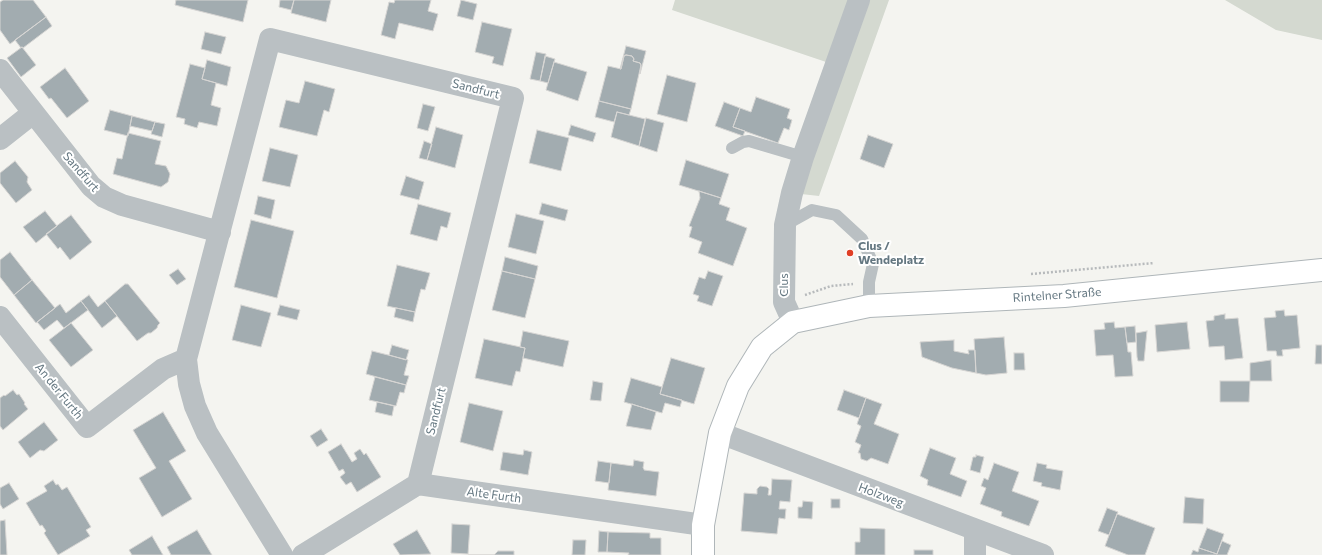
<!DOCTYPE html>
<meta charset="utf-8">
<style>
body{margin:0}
canvas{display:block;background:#f4f4f0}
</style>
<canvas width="1322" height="555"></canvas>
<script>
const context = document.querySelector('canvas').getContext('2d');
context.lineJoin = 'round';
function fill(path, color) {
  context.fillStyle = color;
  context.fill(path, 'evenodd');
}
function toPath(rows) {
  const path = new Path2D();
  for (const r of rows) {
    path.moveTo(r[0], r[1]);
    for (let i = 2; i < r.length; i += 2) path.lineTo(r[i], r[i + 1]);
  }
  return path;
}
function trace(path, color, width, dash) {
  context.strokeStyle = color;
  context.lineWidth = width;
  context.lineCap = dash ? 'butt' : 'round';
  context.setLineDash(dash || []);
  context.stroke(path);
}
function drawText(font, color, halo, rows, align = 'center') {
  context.font = font + ' Commissioner,sans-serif';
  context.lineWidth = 4;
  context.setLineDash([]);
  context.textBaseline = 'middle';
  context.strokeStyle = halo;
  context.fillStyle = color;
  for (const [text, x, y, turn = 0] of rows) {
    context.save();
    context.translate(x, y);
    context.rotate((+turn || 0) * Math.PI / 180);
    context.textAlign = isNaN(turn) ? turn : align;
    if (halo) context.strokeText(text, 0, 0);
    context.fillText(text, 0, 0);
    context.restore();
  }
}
fill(toPath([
 [675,0,889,0,819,196,792,193,832,64,672,10],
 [1225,0,1322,0,1322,40,1276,30]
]), '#d4d9d0');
const building = toPath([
 [3,0,33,0,46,17,10,44,0,30,0,2,3,0],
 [176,0,248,0,243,22,175,5,176,0],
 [280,0,294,0,291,10,279,7,280,0],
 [294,0,331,0,326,22,291,13,294,0],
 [395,0,431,0,428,11,438,14,433,31,399,23,395,39,381,35,389,2,394,3,395,0],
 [461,0,477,4,473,20,457,16,461,0],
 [46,17,52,26,23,48,22,47,21,48,15,40,46,17],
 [482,22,512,29,503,66,492,63,494,57,475,52,482,22],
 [205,32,226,37,221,54,201,49,205,32],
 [626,46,646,51,640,74,641,65,640,63,633,61,634,59,632,56,626,55,624,56,621,69,620,69,626,46],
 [22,47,36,65,21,77,7,58,22,47],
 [536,52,546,54,540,81,530,79,536,52],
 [626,55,632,56,634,59,633,61,640,63,641,65,631,109,599,101,608,66,621,69,624,56,626,55],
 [545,56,555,59,548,83,540,81,545,56],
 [207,60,231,67,227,86,202,79,207,60],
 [554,62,587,72,578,101,546,90,554,62],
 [190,64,205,68,202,79,216,83,211,105,221,108,217,126,199,122,197,128,184,124,185,119,176,117,190,64],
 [65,68,89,101,67,118,51,98,49,99,40,87,65,68],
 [667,75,696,83,687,122,657,114,667,75],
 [305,81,335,89,329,112,324,110,317,136,279,127,286,100,299,103,305,81],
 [756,97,790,109,787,118,792,120,789,130,784,128,778,143,733,127,740,108,751,112,756,97],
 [599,101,631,109,629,115,617,112,614,122,595,117,599,101],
 [724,102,740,108,733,127,745,131,743,136,715,126,724,102],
 [423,104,435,107,428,131,417,128,423,104],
 [110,110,132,116,128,136,104,130,110,110],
 [617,112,645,119,639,146,611,137,617,112],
 [132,116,155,122,152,131,130,126,132,116],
 [646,118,664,123,657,152,639,146,646,118],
 [155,122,165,124,162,137,151,134,155,122],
 [571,125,596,133,593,142,568,135,571,125],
 [436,127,463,135,455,168,427,160,436,127],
 [537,130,569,138,561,171,529,163,537,130],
 [128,133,161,141,155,164,166,166,170,174,168,182,161,187,113,174,117,158,122,159,128,133],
 [868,135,893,144,884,168,860,159,868,135],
 [424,141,432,144,427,160,419,158,424,141],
 [270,148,298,155,290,187,262,181,270,148],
 [686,160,729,174,721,198,679,185,686,160],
 [15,161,28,177,27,182,32,190,16,203,0,183,0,173,15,161],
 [406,176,424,182,419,200,400,195,406,176],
 [699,191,721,198,719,204,730,208,726,220,747,228,733,266,698,253,702,242,689,237,692,227,689,226,700,198,699,191],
 [258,196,275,200,271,219,254,214,258,196],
 [542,203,568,210,565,221,539,214,542,203],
 [418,204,451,213,447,228,441,226,437,241,410,234,418,204],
 [45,211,57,226,36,243,23,227,45,211],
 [516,214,544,221,536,254,508,247,516,214],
 [71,215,92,242,70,260,60,247,58,249,46,234,71,215],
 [251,220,294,231,277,298,234,287,251,220],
 [10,252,32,280,14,295,0,277,0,260,10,252],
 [505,257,538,266,535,279,502,271,505,257],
 [397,265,430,273,425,290,421,289,415,312,387,306,397,265],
 [178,269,186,279,177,285,169,275,178,269],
 [502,271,535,279,525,318,492,310,502,271],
 [708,271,723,276,712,306,697,301,699,296,693,294,699,277,705,279,708,271],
 [32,280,55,308,36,323,14,295,32,280],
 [125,284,128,284,160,323,158,325,157,328,151,333,148,333,137,341,105,301,125,284],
 [89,295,98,307,105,301,117,316,102,328,81,301,89,295],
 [81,301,88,310,64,328,57,320,44,330,37,322,60,304,66,313,81,301],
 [241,305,271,313,261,347,232,340,241,305],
 [280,305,300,310,297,320,277,315,280,305],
 [396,308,415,312,413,322,394,317,396,308],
 [1284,310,1285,316,1297,315,1300,348,1282,350,1283,356,1277,356,1276,351,1267,351,1264,318,1276,317,1275,311,1284,310],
 [1225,314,1225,319,1238,318,1243,358,1225,360,1224,346,1209,347,1206,321,1214,320,1214,316,1225,314],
 [1114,322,1115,328,1125,327,1128,352,1131,352,1133,376,1115,377,1113,355,1096,356,1094,330,1105,329,1104,323,1114,322],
 [1187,322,1190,349,1157,352,1155,325,1187,322],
 [71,323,93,350,71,367,49,340,71,323],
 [1135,326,1136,342,1127,343,1125,327,1135,326],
 [523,331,569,341,563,367,523,358,525,348,520,347,523,331],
 [1147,331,1144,361,1138,361,1137,357,1136,333,1147,331],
 [1004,337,1007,373,986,375,976,373,974,339,1004,337],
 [484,339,525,348,520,372,516,371,512,386,475,378,484,339],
 [954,340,954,351,969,354,968,350,975,350,976,373,952,368,922,357,920,342,954,340],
 [392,345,409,350,406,360,389,355,392,345],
 [1316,345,1322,345,1322,364,1315,364,1316,345],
 [372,351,408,360,404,375,409,376,406,385,366,374,372,351],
 [1014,353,1024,353,1025,370,1014,370,1014,353],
 [671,358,705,368,694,404,660,394,671,358],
 [1271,360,1272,381,1250,381,1250,363,1271,360],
 [375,377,406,385,404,393,400,392,396,406,369,400,375,377],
 [631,378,662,387,660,394,682,400,680,407,665,403,662,413,624,402,631,378],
 [593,381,603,383,601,401,590,400,593,381],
 [1220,381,1250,381,1249,402,1220,402,1220,381],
 [13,390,17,395,19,394,25,403,24,404,28,409,3,430,0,426,0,398,4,395,5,396,13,390],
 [844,390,866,398,859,418,837,410,844,390],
 [866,398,882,404,874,424,899,434,888,464,871,458,867,461,861,459,860,453,858,453,861,445,855,442,861,426,857,424,866,398],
 [377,402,394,406,392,416,375,412,377,402],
 [469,403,503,411,493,451,460,442,469,403],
 [632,404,656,412,651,430,626,426,632,404],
 [163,412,186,451,169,461,192,499,162,517,139,478,156,468,133,430,163,412],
 [44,422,58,440,44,451,40,450,30,458,18,442,44,422],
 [321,429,328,440,317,447,310,436,321,429],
 [341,444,352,462,357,459,354,453,360,449,364,455,366,453,381,477,357,492,351,482,346,485,340,477,345,473,343,469,339,471,328,452,341,444],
 [930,448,956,458,950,474,967,481,961,497,927,485,928,480,920,476,930,448],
 [524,450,532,452,528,475,500,470,503,452,523,455,524,450],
 [976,455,984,457,980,473,970,470,973,457,976,457,976,455],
 [634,460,644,462,643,468,644,469,644,470,659,472,656,496,608,490,611,463,633,466,634,460],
 [598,461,611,463,609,483,595,481,598,461],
 [994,463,1019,472,1012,491,1039,501,1029,526,1001,516,1002,512,980,504,986,488,981,486,984,478,988,480,994,463],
 [1037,463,1047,465,1046,468,1063,471,1060,490,1041,486,1042,483,1033,481,1037,463],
 [772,479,792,480,790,502,780,501,779,509,786,509,785,519,779,518,777,534,741,531,744,493,757,494,757,489,760,486,767,487,769,489,768,495,771,495,772,479],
 [53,480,56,485,58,484,62,490,67,487,91,527,86,530,90,536,58,555,44,533,46,531,42,525,40,526,26,503,47,491,44,486,53,480],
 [9,483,19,499,3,509,0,504,0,488,9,483],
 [1185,497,1204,499,1203,524,1183,523,1185,497],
 [831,499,840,499,840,508,831,508,831,499],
 [803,501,813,502,812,519,798,518,798,507,802,507,803,501],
 [1107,508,1118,512,1109,535,1098,531,1107,508],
 [1117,514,1155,528,1145,555,1128,555,1105,546,1117,514],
 [5,520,7,555,0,555,0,521,5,520],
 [452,524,470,525,468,554,451,553,452,524],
 [860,528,885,529,885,555,855,555,855,542,860,542,860,528],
 [1207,528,1224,534,1217,554,1199,548,1207,528],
 [197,530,212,555,171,555,167,547,197,530],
 [417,530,431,554,400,555,393,544,417,530],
 [599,531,608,532,607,552,598,552,599,531],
 [608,532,650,533,650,538,661,538,661,555,628,555,629,553,607,552,608,532],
 [152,536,163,555,132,555,129,550,152,536],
 [573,540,586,540,585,555,572,555,573,540],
 [1222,541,1231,545,1227,555,1191,555,1193,550,1198,552,1199,548,1217,554,1222,541],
 [914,550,933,550,933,555,914,555,914,550],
 [498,551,514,551,514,555,468,555,494,555,498,551]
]);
fill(building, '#a2acb0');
trace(building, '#d6d5d3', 1);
const secondary = toPath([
 [703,555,703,525,720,433,738,386,762,347,793,322,869,306,1064,296,1322,270]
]);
trace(secondary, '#afb6b9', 24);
trace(toPath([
 [1031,274,1154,263],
 [805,295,831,286,853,284]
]), '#b7babc', 2.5, [2, 2]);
trace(toPath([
 [732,148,743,142,749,141,803,157],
 [785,225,812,210,836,215,862,239,873,264,869,282,869,306]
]), '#bac0c3', 12);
trace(toPath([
 [0,70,91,186,104,197,122,205,220,232],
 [0,139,33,113],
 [0,317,87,427,163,369,186,359],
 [720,433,1043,555],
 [975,530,975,555],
 [282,555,207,433,195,406,189,384,186,359,270,39,513,98,418,484],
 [303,555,418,484,703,525]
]), '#bac0c3', 22);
trace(toPath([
 [793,322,784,302,785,225,792,193,803,157,859,0]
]), '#bac0c3', 22);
trace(secondary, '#fff', 22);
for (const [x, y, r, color] of [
 [850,253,4,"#e03f25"]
]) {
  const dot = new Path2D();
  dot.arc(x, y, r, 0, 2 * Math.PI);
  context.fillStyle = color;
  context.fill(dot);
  trace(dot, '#fff', 1.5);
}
drawText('12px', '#647781', '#fff', [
 ["Sandfurt",476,89,14],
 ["Sandfurt",81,172,49],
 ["Clus",784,285,-90],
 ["Rintelner Straße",1057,295,-4],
 ["An der Furth",59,391,51],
 ["Sandfurt",436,411,-76],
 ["Alte Furth",494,495,8],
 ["Holzweg",881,495,21]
]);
drawText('bold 12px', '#647781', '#fff', [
 ["Clus /",858,246],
 ["Wendeplatz",858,260]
], 'left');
</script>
